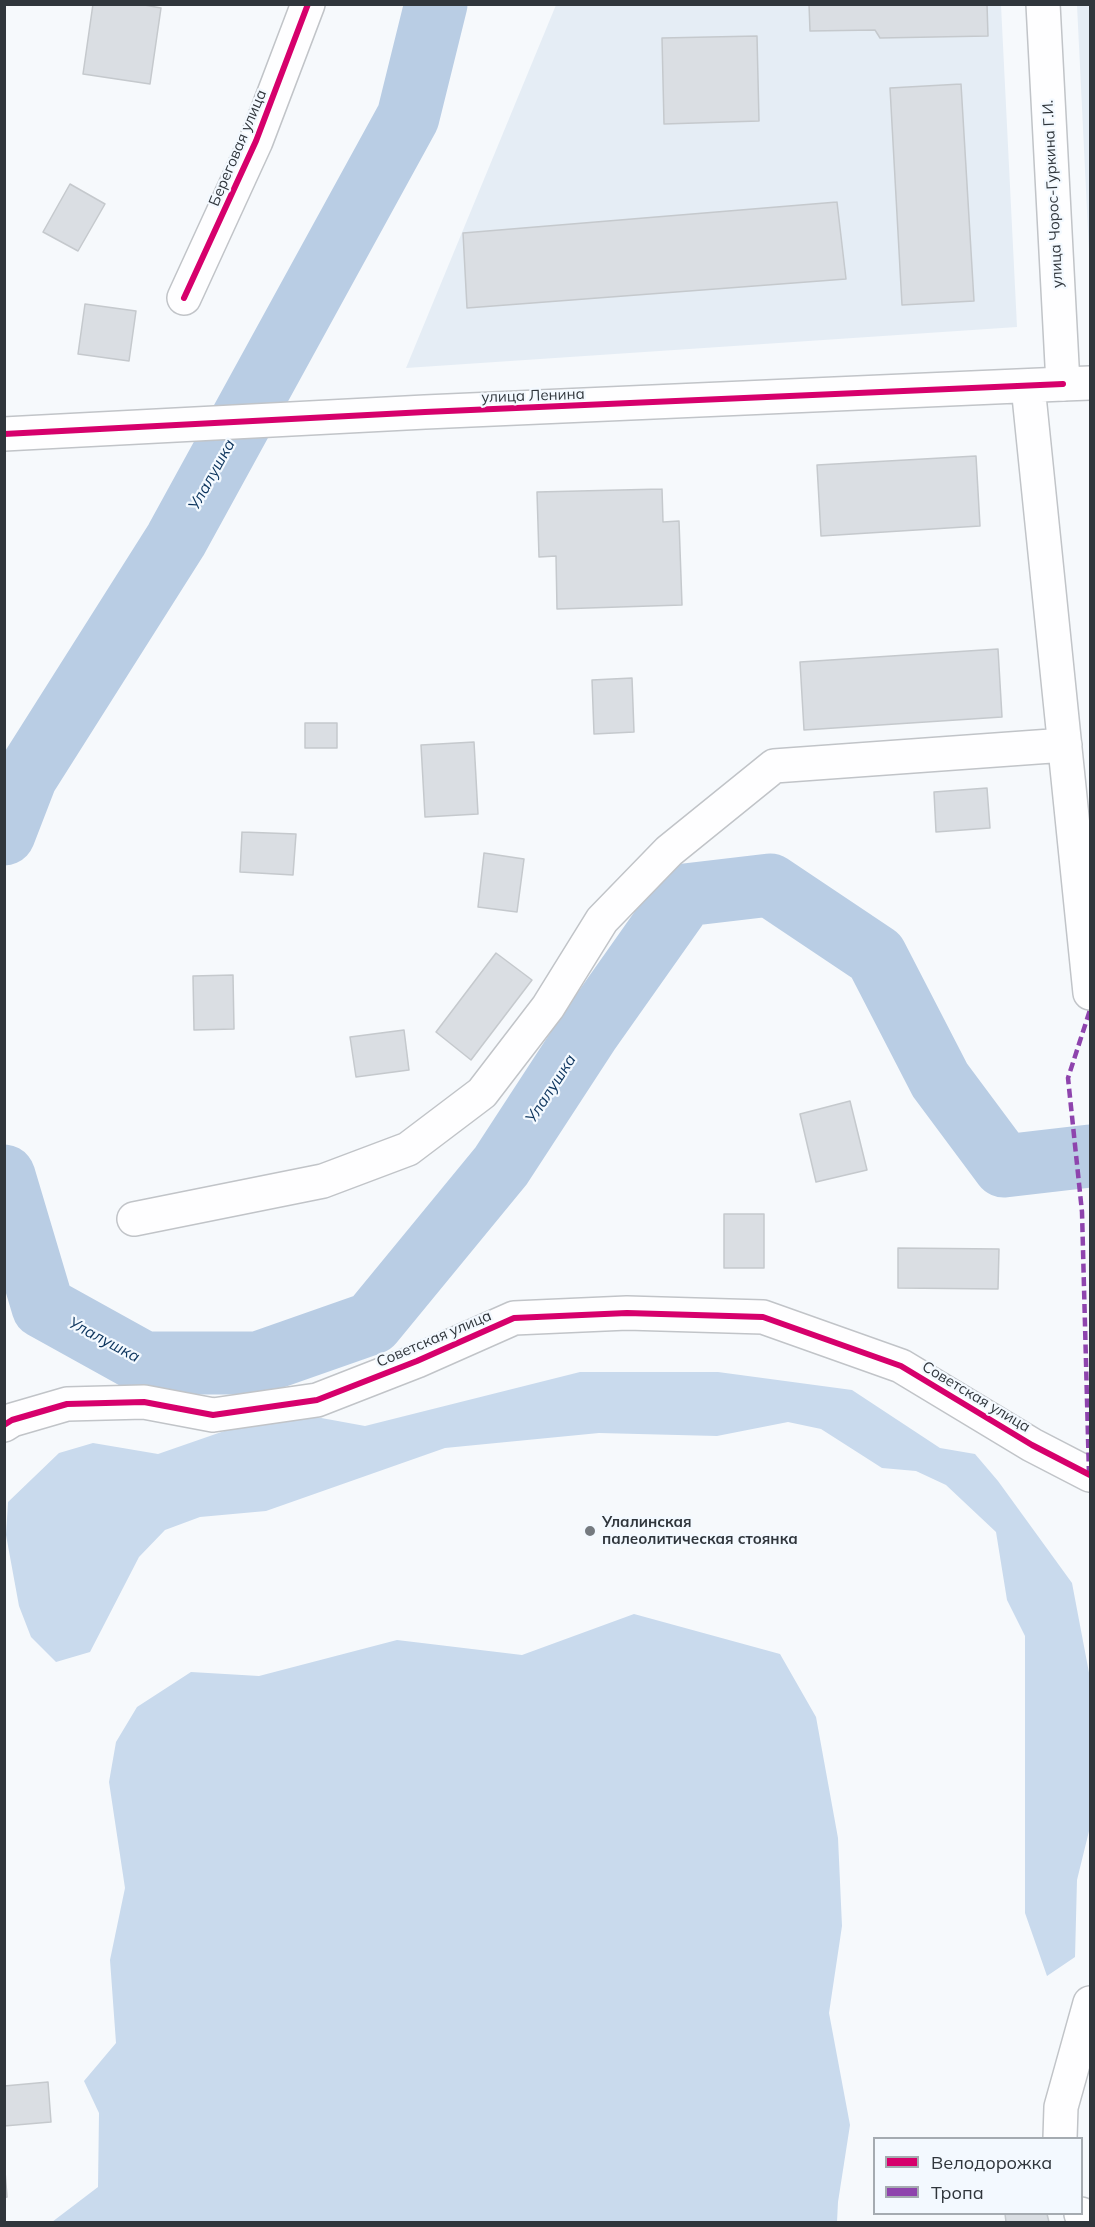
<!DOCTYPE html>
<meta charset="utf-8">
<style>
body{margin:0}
#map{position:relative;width:1095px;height:2227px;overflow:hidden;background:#f6f9fc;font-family:Mulish,sans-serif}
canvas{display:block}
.frame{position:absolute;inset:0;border:6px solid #30363c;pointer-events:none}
.legend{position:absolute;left:873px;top:2137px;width:210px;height:78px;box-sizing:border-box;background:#f3f9ff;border:2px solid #a5abb1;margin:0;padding:8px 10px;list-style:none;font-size:18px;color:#30363c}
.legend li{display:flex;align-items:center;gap:12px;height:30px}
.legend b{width:30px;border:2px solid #a5abb1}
</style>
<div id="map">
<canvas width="1095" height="2227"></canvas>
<div class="frame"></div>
<ul class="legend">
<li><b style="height:8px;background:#d6006c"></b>Велодорожка</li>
<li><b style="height:8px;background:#8e44ad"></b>Тропа</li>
</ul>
</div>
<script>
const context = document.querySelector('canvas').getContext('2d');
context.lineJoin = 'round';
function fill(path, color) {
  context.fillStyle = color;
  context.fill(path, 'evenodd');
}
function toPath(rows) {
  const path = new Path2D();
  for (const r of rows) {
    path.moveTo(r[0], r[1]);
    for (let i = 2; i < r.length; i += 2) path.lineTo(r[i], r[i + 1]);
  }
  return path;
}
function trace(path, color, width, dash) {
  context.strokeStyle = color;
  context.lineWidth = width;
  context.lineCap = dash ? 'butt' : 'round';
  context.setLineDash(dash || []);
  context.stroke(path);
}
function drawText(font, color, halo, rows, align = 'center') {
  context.font = font + ' Mulish,sans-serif';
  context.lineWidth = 4.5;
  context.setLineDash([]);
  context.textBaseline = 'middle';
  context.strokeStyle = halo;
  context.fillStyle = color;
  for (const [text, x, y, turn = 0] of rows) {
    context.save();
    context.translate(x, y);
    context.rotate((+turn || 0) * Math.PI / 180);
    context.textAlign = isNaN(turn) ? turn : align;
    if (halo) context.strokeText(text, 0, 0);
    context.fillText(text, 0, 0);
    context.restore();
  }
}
fill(toPath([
 [556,5,1001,5,1017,327,406,368],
 [1077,5,1090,5,1090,272]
]), '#e5edf5');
fill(toPath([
 [580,1372,718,1372,852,1390,940,1448,975,1454,998,1481,1072,1583,1090,1678,1090,1827,1077,1880,1075,1957,1047,1976,1025,1913,1025,1636,1007,1600,996,1532,946,1485,916,1471,882,1468,821,1429,788,1422,717,1436,599,1433,445,1448,266,1511,200,1517,165,1530,139,1557,90,1652,56,1662,31,1637,19,1606,6,1535,8,1502,59,1453,93,1443,158,1454,256,1420,294,1413,365,1426],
 [634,1614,780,1654,816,1717,838,1838,842,1926,829,2013,850,2125,838,2202,837,2222,52,2222,98,2187,99,2113,84,2081,116,2043,110,1960,125,1888,109,1782,116,1742,137,1707,191,1672,259,1676,397,1640,522,1655]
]), '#c9daed');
trace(toPath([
 [4,834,26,777,176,540,408,117,436,4],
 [4,1176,43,1307,144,1363,258,1363,372,1323,501,1166,589,1031,685,895,770,885,876,956,940,1080,1004,1166,1090,1156]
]), '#b9cde4', 63);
const building = toPath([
 [93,4,139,4,161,8,150,84,83,74,93,4],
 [809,4,987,4,988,36,880,38,875,30,810,31,809,4],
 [757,36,759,121,664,124,662,38,757,36],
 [961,84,974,301,902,305,890,88,961,84],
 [70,184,105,204,78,251,43,232,70,184],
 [837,202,846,279,467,308,463,233,837,202],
 [85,304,136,311,129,361,78,354,85,304],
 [976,456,980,526,821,536,817,465,976,456],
 [662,489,663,522,679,521,682,605,557,609,556,556,539,557,537,492,662,489],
 [998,649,1002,717,804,730,800,662,998,649],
 [632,678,634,732,594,734,592,680,632,678],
 [305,723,337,723,337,748,305,748,305,723],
 [474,742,478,814,425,817,421,745,474,742],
 [987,788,990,828,936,832,934,792,987,788],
 [242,832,296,834,293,875,240,872,242,832],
 [484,853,524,859,517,912,478,907,484,853],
 [496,953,532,980,471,1060,436,1032,496,953],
 [233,975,234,1029,194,1030,193,976,233,975],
 [404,1030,409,1070,356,1077,350,1037,404,1030],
 [850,1101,867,1170,816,1182,800,1114,850,1101],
 [724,1214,764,1214,764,1268,724,1268,724,1214],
 [898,1248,999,1249,998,1289,898,1288,898,1248],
 [48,2082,51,2122,4,2126,4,2086,48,2082],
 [4,2158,7,2197,4,2198,4,2158],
 [1005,2214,1047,2214,1049,2222,1006,2222,1005,2214]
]);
fill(building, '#dadee3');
trace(building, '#c5c9cd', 1.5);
const minor = toPath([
 [184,298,256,141,308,4],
 [1028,386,1090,993],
 [4,434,425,412,1063,384],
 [134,1219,323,1181,408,1149,482,1093,548,1007,602,920,669,851,774,766,1065,745],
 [4,1425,12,1420,67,1404,144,1402,213,1415,317,1400,417,1361,514,1318,627,1313,763,1317,901,1366,1032,1445,1090,1475],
 [1060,2138,1061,2107,1090,2003],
 [1081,2214,1084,2222]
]);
const major = toPath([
 [1043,4,1063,384,1090,383]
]);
trace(minor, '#c1c4c8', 36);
trace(major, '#c1c4c8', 36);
trace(minor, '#fefeff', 33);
trace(major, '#fefeff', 33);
trace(toPath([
 [1089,1475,1082,1212,1068,1078,1090,1010]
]), '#8e44ad', 4.5, [9, 4.5]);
trace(toPath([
 [184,298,256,141,308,4],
 [4,434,425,412,1063,384],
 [4,1425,12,1420,67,1404,144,1402,213,1415,317,1400,417,1361,514,1318,627,1313,763,1317,901,1366,1032,1445,1090,1475]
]), '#d6006c', 6);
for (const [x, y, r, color] of [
 [590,1531,6,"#757a7f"]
]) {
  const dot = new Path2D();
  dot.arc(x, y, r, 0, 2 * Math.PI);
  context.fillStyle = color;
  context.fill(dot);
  trace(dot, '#f3f9ff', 2);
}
drawText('15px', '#30363c', '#f3f9ff', [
 ["Береговая улица",238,148,-67],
 ["улица Чорос-Гуркина Г.И.",1053,194,-93],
 ["улица Ленина",533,396,-2],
 ["Советская улица",434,1339,-23],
 ["Советская улица",976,1397,31]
]);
drawText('bold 15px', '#30363c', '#f3f9ff', [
 ["Улалинская",602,1522],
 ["палеолитическая стоянка",602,1539]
], 'left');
drawText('italic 16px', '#0c345d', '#f3f9ff', [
 ["Улалушка",212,475,-61],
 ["Улалушка",551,1089,-57],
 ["Улалушка",104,1340,28]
]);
</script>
